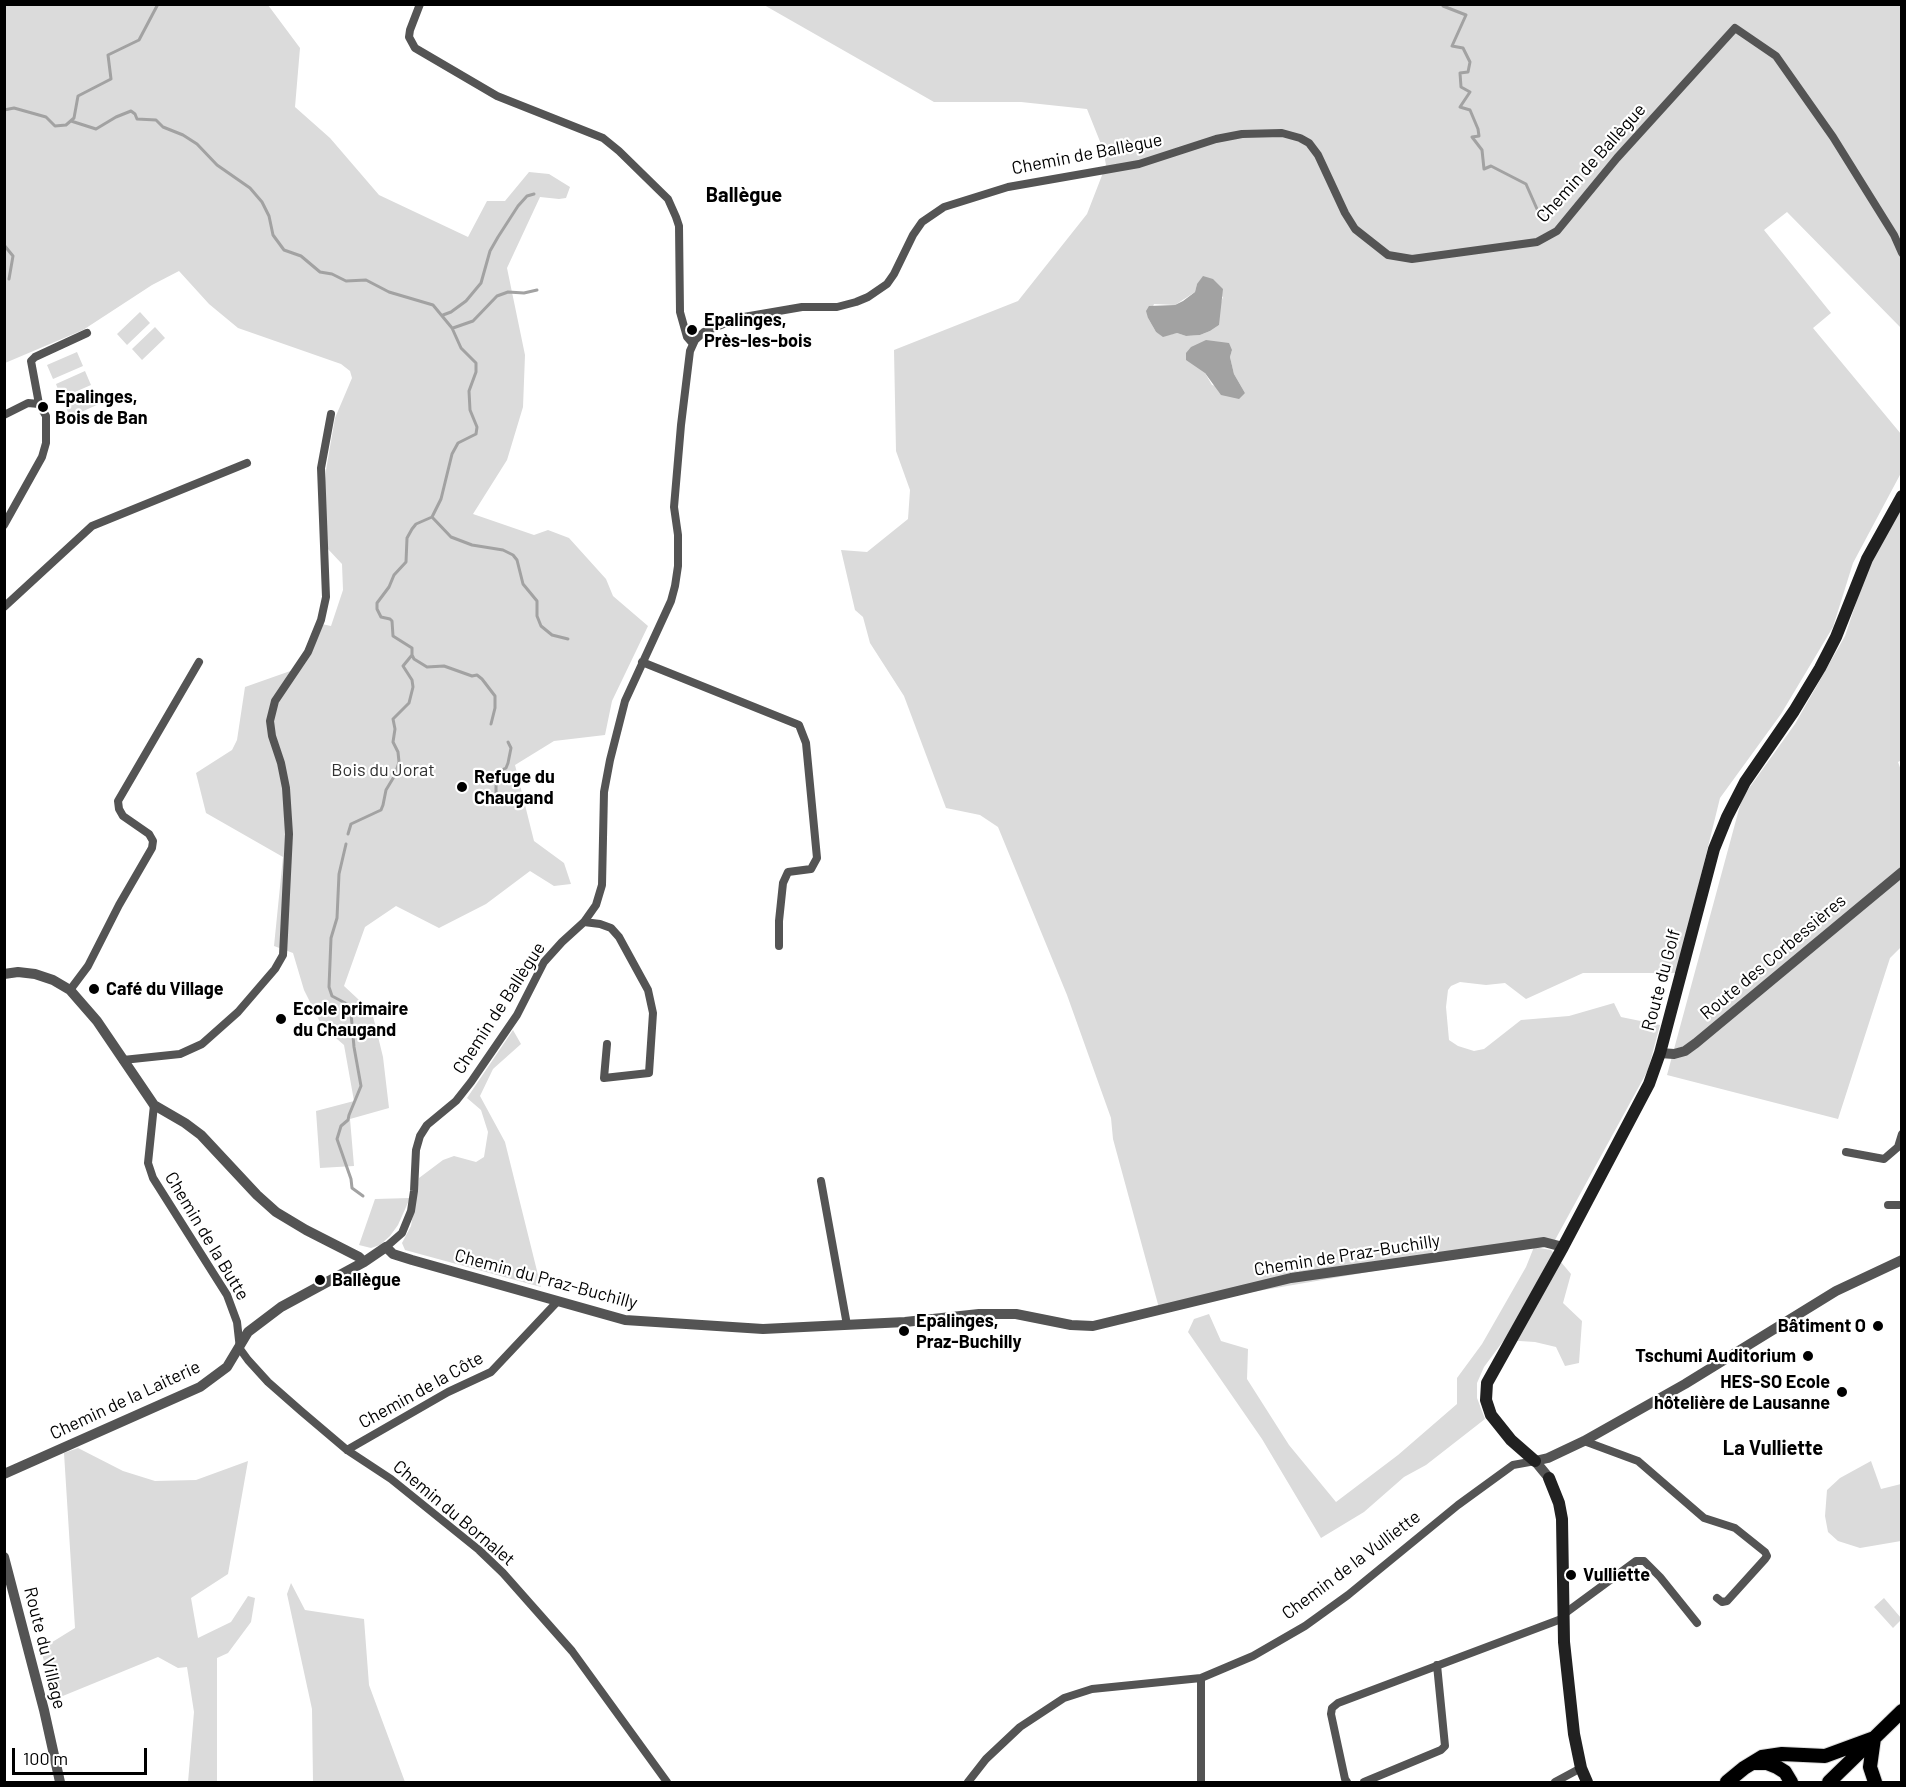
<!DOCTYPE html>
<meta charset="utf-8">
<style>
body{margin:0}
#map{position:relative;width:1906px;height:1787px;overflow:hidden;background:#fff;font-family:Barlow,sans-serif}
canvas{display:block}
.frame{position:absolute;inset:0;border:6px solid #000;pointer-events:none}
.scale{position:absolute;left:12px;top:1748px;width:135px;height:27px;box-sizing:border-box;border:3px solid #000;border-top:0;padding-left:8px;font-size:18px;line-height:21px;white-space:nowrap;color:#000;-webkit-text-stroke:4px #fff;paint-order:stroke}
</style>
<div id="map">
<canvas width="1906" height="1787"></canvas>
<div class="frame"></div>
<div class="scale">100 m</div>
</div>
<script>
const context = document.querySelector('canvas').getContext('2d');
context.lineJoin = 'round';
function fill(path, color) {
  context.fillStyle = color;
  context.fill(path, 'evenodd');
}
function toPath(rows) {
  const path = new Path2D();
  for (const r of rows) {
    path.moveTo(r[0], r[1]);
    for (let i = 2; i < r.length; i += 2) path.lineTo(r[i], r[i + 1]);
  }
  return path;
}
function trace(path, color, width, dash) {
  context.strokeStyle = color;
  context.lineWidth = width;
  context.lineCap = dash ? 'butt' : 'round';
  context.setLineDash(dash || []);
  context.stroke(path);
}
function drawText(font, color, halo, rows, align = 'center') {
  context.font = font + ' Barlow,sans-serif';
  context.lineWidth = 4.5;
  context.setLineDash([]);
  context.textBaseline = 'middle';
  context.strokeStyle = halo;
  context.fillStyle = color;
  for (const [text, x, y, turn = 0] of rows) {
    context.save();
    context.translate(x, y);
    context.rotate((+turn || 0) * Math.PI / 180);
    context.textAlign = isNaN(turn) ? turn : align;
    if (halo) context.strokeText(text, 0, 0);
    context.fillText(text, 0, 0);
    context.restore();
  }
}
fill(toPath([
 [4,5,268,5,300,48,295,107,330,138,379,195,468,237,487,201,505,201,529,172,549,174,570,187,566,198,559,199,540,197,507,268,525,355,523,407,507,460,473,514,534,535,548,530,569,538,606,579,613,596,648,626,612,701,605,735,554,741,515,765,534,841,564,863,571,884,554,886,530,871,486,904,439,928,396,906,365,927,344,986,372,1012,383,1057,389,1108,350,1119,354,1166,320,1168,316,1111,354,1101,344,1045,322,1026,304,990,293,953,274,946,283,857,206,813,196,773,232,750,237,740,245,687,296,669,317,623,331,626,343,590,342,564,327,548,324,492,326,470,335,418,352,378,350,371,341,364,238,328,209,304,179,271,152,285,83,330,5,363],
 [764,5,1901,5,1901,328,1787,212,1764,230,1831,313,1813,328,1901,434,1901,473,1853,563,1833,627,1781,714,1720,798,1677,973,1583,973,1526,999,1505,983,1486,985,1460,982,1451,986,1448,990,1446,1007,1449,1040,1458,1046,1474,1051,1484,1049,1521,1020,1569,1016,1614,1003,1621,1017,1660,1025,1648,1070,1555,1240,1159,1308,1113,1139,1111,1118,1067,995,998,827,980,815,946,808,904,696,870,643,863,617,855,610,841,550,867,552,908,519,910,490,896,451,894,350,1018,301,1087,214,1106,165,1103,149,1087,109,1021,102,934,102],
 [1197,284,1223,297,1219,307,1219,325,1210,331,1200,335,1186,336,1177,333,1163,336,1156,332,1148,318,1154,304,1175,305,1195,292],
 [1232,350,1230,357,1234,374,1245,393,1212,385,1205,373],
 [140,312,150,323,127,345,117,334],
 [155,327,165,338,142,360,132,349],
 [77,352,83,366,53,379,47,365],
 [85,371,91,385,61,398,56,384],
 [93,391,99,404,70,417,64,403],
 [1901,506,1902,760,1898,762,1902,773,1901,947,1890,958,1838,1119,1667,1075,1742,798,1795,724,1845,636,1867,570],
 [513,1030,521,1044,493,1069,480,1096,505,1142,541,1287,405,1250,402,1243,411,1226,419,1178,443,1160,454,1156,476,1162,484,1157,488,1132,481,1110,467,1098],
 [410,1198,398,1225,390,1236,380,1245,371,1248,359,1245,375,1199],
 [1534,1247,1551,1250,1571,1274,1563,1303,1582,1321,1579,1363,1565,1366,1556,1347,1535,1342,1504,1340,1484,1367,1477,1383,1477,1398,1485,1419,1426,1465,1404,1477,1364,1512,1321,1538,1262,1439,1188,1332,1194,1319,1209,1314,1221,1341,1248,1349,1247,1379,1289,1445,1336,1502,1398,1455,1457,1404,1457,1378,1482,1344,1526,1267],
 [78,1448,123,1471,155,1481,196,1480,248,1461,228,1574,191,1598,198,1638,231,1622,248,1596,255,1598,251,1622,228,1653,217,1658,217,1782,188,1782,194,1712,187,1667,178,1668,158,1657,53,1700,41,1649,75,1628,64,1453],
 [1871,1461,1881,1489,1901,1484,1901,1541,1860,1548,1838,1541,1828,1532,1825,1516,1827,1490,1840,1478],
 [291,1583,305,1610,364,1619,369,1685,405,1782,313,1782,312,1709,287,1594],
 [1884,1598,1901,1618,1901,1620,1893,1628,1874,1607]
]), '#dbdbdb');
fill(toPath([
 [1203,276,1213,279,1223,289,1219,325,1210,331,1200,335,1186,336,1177,333,1163,337,1156,332,1148,318,1146,311,1149,306,1175,305,1183,301,1195,292,1197,284],
 [1206,340,1229,343,1232,350,1230,357,1234,374,1245,393,1239,399,1221,395,1205,373,1186,360,1186,353,1191,347]
]), '#a2a2a2');
trace(toPath([
 [1444,4,1443,6,1466,15,1452,46,1463,48,1470,62,1468,72,1460,73,1461,87,1470,92,1460,107,1470,110,1478,129,1479,136,1472,137,1482,150,1484,169,1491,166,1526,184,1537,209],
 [4,110,14,108,46,117,55,126,66,125,74,118,78,96,111,79,108,55,139,40,158,4],
 [71,121,96,129,116,117,131,111,135,114,137,119,156,120,163,127,183,135,197,144,217,165,250,188,262,202,269,216,273,235,284,250,301,256,320,272,332,274,346,281,366,280,389,292,433,305,452,328,461,348,476,363,476,372,469,391,470,410,477,427,476,434,458,443,452,454,441,499,432,517,416,524,412,529,407,538,406,562,394,575,389,587,377,603,377,609,381,617,390,619,392,621,393,636,412,648,412,655,403,666,412,680,413,687,409,703,393,719,395,729,393,742,398,752,399,762,395,775,386,790,383,805,381,810,351,824,348,834],
 [4,245,13,256,9,279],
 [443,315,451,312,466,301,481,283,490,251,498,237,518,206,527,196,534,194],
 [453,328,473,321,497,296,508,292,524,293,537,290],
 [432,517,451,537,472,545,503,550,513,555,517,560,523,584,537,601,537,616,541,626,552,635,568,639],
 [412,655,414,659,427,667,444,666,472,676,477,675,482,679,495,696,495,708,491,724],
 [496,802,496,786,500,771,506,768,508,763,511,748,508,742],
 [346,844,339,874,337,918,331,938,329,987,332,996,347,1004,351,1013,354,1047,361,1086,349,1115,348,1120,341,1126,337,1139,351,1179,352,1188,363,1196]
]), '#a2a2a2', 3);
const primary = toPath([
 [1874,1738,1870,1767,1875,1782],
 [1755,1763,1767,1763,1777,1767,1785,1772,1791,1782],
 [1727,1782,1744,1768,1762,1757,1782,1754,1825,1756,1874,1738],
 [1829,1782,1902,1711]
]);
trace(primary, '#dbdbdb', 16);
trace(toPath([
 [420,4,410,30,409,37,415,48,497,96,603,138,619,151,668,199,676,217,679,226,680,312,687,337,693,344],
 [4,415,28,403,39,404],
 [4,525,42,457,46,443,46,416,39,404,31,361,35,357,87,333],
 [4,607,92,526,247,463],
 [642,662,799,725,806,743,817,858,811,869,788,872,783,883,779,921,779,946],
 [584,922,600,924,611,928,619,937,648,990,653,1013,649,1073,604,1078,607,1044],
 [70,990,88,966,119,905,152,848,153,841,149,834,123,816,119,809,118,801,199,662],
 [123,1060,180,1054,202,1044,238,1012,275,969,283,955,289,834,286,788,281,763,272,736,270,721,275,701,308,652,321,620,326,597,321,468,331,414],
 [154,1105,148,1163,153,1178,227,1295,237,1322,240,1349,248,1360,268,1382,301,1411,347,1450,391,1479,479,1550,503,1573,572,1651,667,1782],
 [1846,1152,1884,1159,1898,1147,1902,1134],
 [821,1181,847,1325],
 [1888,1205,1902,1205],
 [386,1247,402,1233,411,1211,414,1191,416,1150,420,1136,427,1125,456,1101,471,1082,517,1015,544,962,562,942,584,922,596,905,602,885,604,792,610,760,625,701,671,601,675,586,678,566,678,535,674,507,681,425,690,351,695,340,704,332,738,318,802,307,837,307,856,302,868,297,887,284,894,274,913,235,922,222,944,207,1008,187,1139,164,1216,139,1242,134,1282,133,1300,138,1309,143,1318,155,1345,213,1355,229,1388,255,1412,259,1537,242,1557,231,1617,158,1735,28,1776,56,1833,137,1894,235,1902,253],
 [1584,1441,1638,1461,1704,1518,1735,1528,1765,1552,1767,1556,1765,1559,1727,1601,1722,1602,1717,1598],
 [347,1450,448,1392,491,1372,557,1302],
 [1564,1614,1636,1561,1644,1561,1660,1577,1697,1623],
 [968,1782,986,1759,1020,1727,1064,1698,1092,1689,1201,1678,1253,1656,1305,1626,1348,1595,1458,1505,1513,1465,1535,1461],
 [1201,1782,1201,1678],
 [1347,1782,1345,1779,1331,1714,1332,1708,1338,1703,1564,1618],
 [1364,1782,1441,1750,1445,1746,1437,1665],
 [1555,1782,1581,1768]
]), '#545454', 8);
trace(toPath([
 [4,974,18,972,35,974,53,980,70,990,97,1021,154,1105,185,1123,201,1135,257,1195,276,1212,306,1230,359,1257,364,1262],
 [1660,1053,1674,1054,1685,1051,1696,1043,1902,872],
 [1535,1461,1548,1458,1584,1441,1685,1384,1836,1291,1902,1260],
 [1535,1461,1549,1478],
 [4,1474,200,1387,227,1367,248,1332,281,1307,364,1262,386,1247,393,1254,412,1260,625,1320,763,1329,905,1322,979,1314,1016,1314,1071,1325,1093,1326,1291,1278,1544,1242,1563,1247],
 [4,1557,44,1710,60,1782]
]), '#545454', 10);
trace(toPath([
 [1535,1461,1511,1440,1491,1415,1486,1400,1487,1383,1563,1247,1649,1084,1660,1053,1714,849,1727,817,1745,782,1794,711,1820,668,1836,637,1867,559,1902,496],
 [1549,1478,1559,1503,1562,1519,1564,1642,1574,1734,1581,1768,1587,1782]
]), '#212121', 12);
trace(primary, '#000', 14);
for (const [x, y, r, color] of [
 [692,330,6,"#000"],
 [43,407,6,"#000"],
 [462,787,6,"#000"],
 [94,989,6,"#000"],
 [281,1019,6,"#000"],
 [320,1280,6,"#000"],
 [1878,1326,6,"#000"],
 [904,1331,6,"#000"],
 [1808,1356,6,"#000"],
 [1842,1392,6,"#000"],
 [1571,1575,6,"#000"]
]) {
  const dot = new Path2D();
  dot.arc(x, y, r, 0, 2 * Math.PI);
  context.fillStyle = color;
  context.fill(dot);
  trace(dot, '#fff', 2);
}
drawText('18px', '#000', '#fff', [
 ["Chemin de Ballègue",1087,154,-11],
 ["Chemin de Ballègue",1591,163,-48],
 ["Route des Corbessières",1773,957,-40],
 ["Route du Golf",1661,980,-75],
 ["Chemin de Ballègue",499,1008,-57],
 ["Chemin de la Butte",207,1236,59],
 ["Chemin de Praz-Buchilly",1347,1255,-9],
 ["Chemin du Praz-Buchilly",546,1279,15],
 ["Chemin de la Côte",421,1390,-29],
 ["Chemin de la Laiterie",125,1400,-25],
 ["Chemin du Bornalet",454,1513,40],
 ["Chemin de la Vulliette",1351,1565,-37],
 ["Route du Village",45,1648,76]
]);
drawText('bold 18px', '#000', '#fff', [
 ["Epalinges,",704,320],
 ["Près-les-bois",704,341],
 ["Epalinges,",55,397],
 ["Bois de Ban",55,418],
 ["Refuge du",474,777],
 ["Chaugand",474,798],
 ["Café du Village",106,989],
 ["Ecole primaire",293,1009],
 ["du Chaugand",293,1030],
 ["Ballègue",332,1280],
 ["Epalinges,",916,1321],
 ["Praz-Buchilly",916,1342],
 ["Bâtiment O",1866,1326,"right"],
 ["Tschumi Auditorium",1796,1356,"right"],
 ["HES-SO Ecole",1830,1382,"right"],
 ["hôtelière de Lausanne",1830,1403,"right"],
 ["Vulliette",1583,1575]
], 'left');
drawText('18px', '#323232', '#fff', [
 ["Bois du Jorat",383,770]
]);
drawText('bold 20px', '#000', '#fff', [
 ["Ballègue",744,195],
 ["La Vulliette",1773,1448]
]);
</script>
